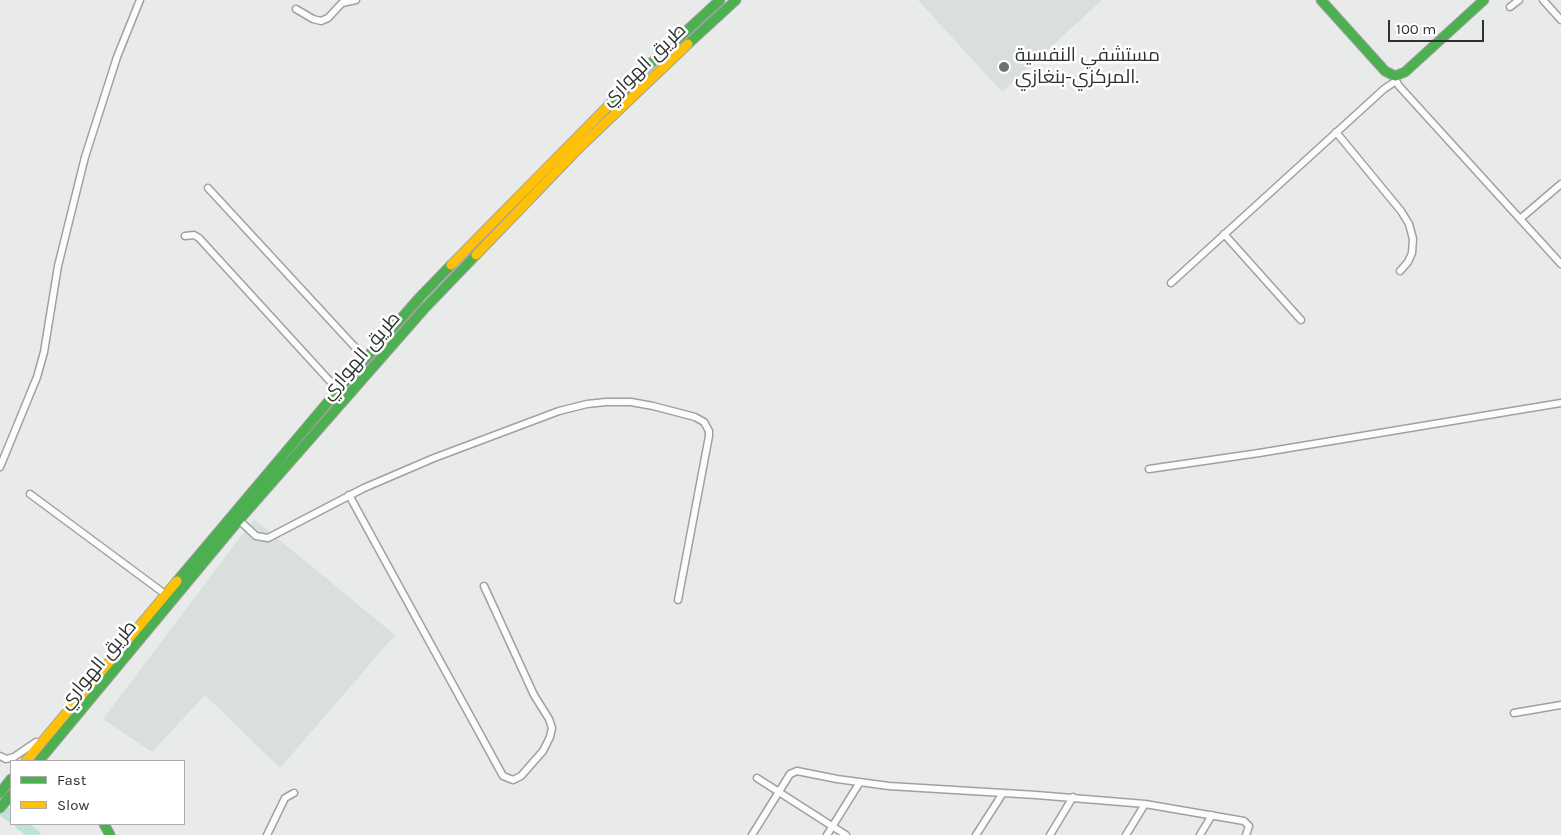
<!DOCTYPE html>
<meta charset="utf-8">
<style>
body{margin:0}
#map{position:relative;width:1561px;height:835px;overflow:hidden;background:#e9ebea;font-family:Karla,sans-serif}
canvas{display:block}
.legend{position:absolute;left:10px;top:760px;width:175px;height:65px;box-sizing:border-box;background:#fff;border:1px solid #acacac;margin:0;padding:6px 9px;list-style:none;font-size:15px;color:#2f3030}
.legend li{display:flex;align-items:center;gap:10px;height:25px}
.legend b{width:25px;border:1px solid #acacac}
.scale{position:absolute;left:1388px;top:20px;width:96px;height:22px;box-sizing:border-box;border:2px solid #2f3030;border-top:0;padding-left:6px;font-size:15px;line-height:18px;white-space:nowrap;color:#2f3030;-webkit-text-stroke:4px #fff;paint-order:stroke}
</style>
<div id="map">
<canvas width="1561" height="835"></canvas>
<ul class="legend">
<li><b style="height:6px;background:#4caf50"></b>Fast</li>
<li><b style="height:6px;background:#ffc107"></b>Slow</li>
</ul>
<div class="scale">100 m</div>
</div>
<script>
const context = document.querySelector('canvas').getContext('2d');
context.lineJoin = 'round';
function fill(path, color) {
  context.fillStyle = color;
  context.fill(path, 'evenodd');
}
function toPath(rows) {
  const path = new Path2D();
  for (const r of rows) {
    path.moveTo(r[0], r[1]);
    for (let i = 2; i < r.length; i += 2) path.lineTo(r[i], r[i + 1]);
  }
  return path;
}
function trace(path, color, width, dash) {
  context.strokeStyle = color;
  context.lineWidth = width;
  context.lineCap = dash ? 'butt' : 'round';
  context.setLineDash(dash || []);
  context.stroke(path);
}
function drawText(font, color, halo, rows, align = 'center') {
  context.font = font + ' Karla,Cairo,sans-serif';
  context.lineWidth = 5;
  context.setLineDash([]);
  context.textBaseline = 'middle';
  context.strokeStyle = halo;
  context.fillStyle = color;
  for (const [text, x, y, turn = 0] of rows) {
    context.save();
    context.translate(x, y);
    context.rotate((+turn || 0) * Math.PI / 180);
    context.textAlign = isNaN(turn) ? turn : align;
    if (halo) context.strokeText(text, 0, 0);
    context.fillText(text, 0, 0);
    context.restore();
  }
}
fill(toPath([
 [918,0,1102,0,1002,92],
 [254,519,395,635,280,768,205,695,152,752,103,719]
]), '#d8dfdc');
trace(toPath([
 [0,808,11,817],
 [20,824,35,835]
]), '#bce3d6', 11);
const street = toPath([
 [1543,0,1561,20],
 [1510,7,1519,0],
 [296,9,313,19,321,21,328,18,342,3,356,0],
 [1395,79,1399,86,1561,264],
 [1336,132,1401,211,1409,224,1413,239,1412,253,1408,262,1400,271],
 [208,188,365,358],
 [1520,219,1561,184],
 [1224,234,1301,320],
 [185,236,194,235,199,238,338,390],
 [1171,283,1384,89,1396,81],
 [0,467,37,377,44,352,58,266,85,157,117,57,140,0],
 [1149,469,1259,453,1561,403],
 [30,494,165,594],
 [349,495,503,776,513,780,521,776,543,751,550,737,552,728,549,719,534,695,484,586],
 [239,520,256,536,268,538,364,488,434,458,559,411,587,404,606,402,631,402,653,406,695,417,704,422,709,431,709,436,678,600],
 [1514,713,1561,705],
 [0,756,6,759,14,757,36,742],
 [757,778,846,835],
 [267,835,285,798,294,793],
 [752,835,790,774,797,771,837,779,889,786,1036,795,1145,804,1244,821,1249,826,1246,835],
 [827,835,860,782],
 [976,835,1003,793],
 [1050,835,1073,797],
 [1126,835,1145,804],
 [1200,835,1212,815]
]);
const fast = toPath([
 [1321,0,1385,71,1395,76,1405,72,1484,0],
 [688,44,736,0],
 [608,106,647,67,720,0],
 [177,581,338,390,420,297,451,265],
 [39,761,239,520,424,309,476,255],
 [0,793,11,779],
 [0,808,11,795],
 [104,824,110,835]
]);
const slow = toPath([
 [476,255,580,147,688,44],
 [451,265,608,106],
 [26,761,177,581]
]);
trace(street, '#9fa1a0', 9);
trace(fast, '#9fa1a0', 11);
trace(slow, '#9fa1a0', 11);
trace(street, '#fcfcfc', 6);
trace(fast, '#4caf50', 9);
trace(slow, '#ffc107', 9);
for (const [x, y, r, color] of [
 [1004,67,6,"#707171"]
]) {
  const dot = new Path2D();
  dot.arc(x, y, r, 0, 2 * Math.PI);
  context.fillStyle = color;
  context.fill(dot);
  trace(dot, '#fff', 2);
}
drawText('19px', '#2f3030', '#fff', [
 ["مستشفي النفسية",1015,56],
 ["المركزي-بنغازي.",1015,78]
], 'left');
drawText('19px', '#2f3030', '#fff', [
 ["طريق الهواري",644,65,-44],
 ["طريق الهواري",361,356,-49],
 ["طريق الهواري",98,665,-50]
]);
</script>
